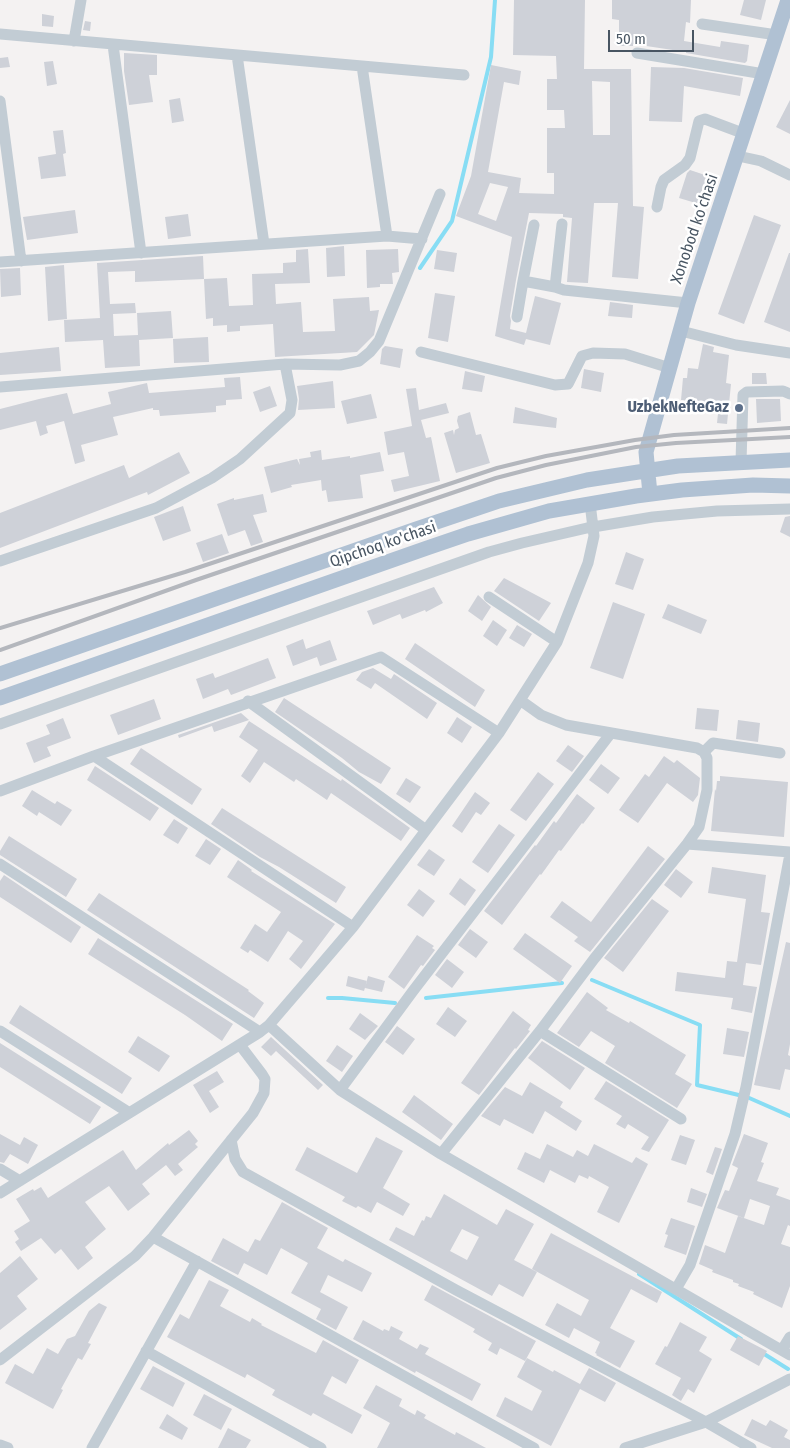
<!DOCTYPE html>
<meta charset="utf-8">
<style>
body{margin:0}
#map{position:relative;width:790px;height:1448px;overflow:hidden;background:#f4f2f2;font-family:"Fira Sans Condensed",sans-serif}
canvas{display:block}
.scale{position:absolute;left:608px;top:30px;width:86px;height:22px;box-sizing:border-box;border:2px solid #485562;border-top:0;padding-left:6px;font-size:15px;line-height:18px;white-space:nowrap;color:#485562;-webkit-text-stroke:4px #fff;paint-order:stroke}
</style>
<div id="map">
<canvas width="790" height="1448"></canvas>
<div class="scale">50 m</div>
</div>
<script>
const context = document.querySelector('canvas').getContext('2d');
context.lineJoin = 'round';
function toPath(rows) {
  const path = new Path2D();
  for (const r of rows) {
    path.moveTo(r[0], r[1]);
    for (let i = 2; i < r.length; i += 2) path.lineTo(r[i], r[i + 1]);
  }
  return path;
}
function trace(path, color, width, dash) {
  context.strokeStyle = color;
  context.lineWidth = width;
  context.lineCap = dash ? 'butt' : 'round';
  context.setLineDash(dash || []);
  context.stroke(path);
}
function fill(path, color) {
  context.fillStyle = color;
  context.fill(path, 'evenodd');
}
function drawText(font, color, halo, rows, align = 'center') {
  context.font = font + ' "Fira Sans Condensed",sans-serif';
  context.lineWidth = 5;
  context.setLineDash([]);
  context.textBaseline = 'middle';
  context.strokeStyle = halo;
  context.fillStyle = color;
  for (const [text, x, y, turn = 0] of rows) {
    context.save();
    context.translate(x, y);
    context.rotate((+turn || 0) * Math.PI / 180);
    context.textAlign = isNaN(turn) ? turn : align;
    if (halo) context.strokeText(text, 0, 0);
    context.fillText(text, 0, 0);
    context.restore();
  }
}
trace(toPath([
 [420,268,452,221,491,57,495,0],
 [592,980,700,1025,697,1085,747,1097,790,1116],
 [328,998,342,998,395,1003],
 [426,998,562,983],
 [639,1274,741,1339],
 [761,1352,788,1369]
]), '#88ddf4', 4);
fill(toPath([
 [514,0,585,0,584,69,631,69,633,206,644,207,638,279,612,277,618,203,594,203,588,283,567,282,572,218,563,217,563,214,529,213,516,280,510,316,511,321,510,329,526,333,535,296,561,303,550,345,526,339,524,345,495,336,512,237,456,216,471,176,491,65,521,71,519,85,504,82,488,172,521,178,519,193,554,194,554,173,547,173,547,128,565,128,564,110,547,110,547,79,557,79,556,56,513,55],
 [592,81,610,82,610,135,593,135],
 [490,183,508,187,496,221,478,214],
 [612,0,691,0,690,23,686,22,684,41,720,47,721,41,749,45,747,61,745,63,686,53,686,52,633,44,633,46,619,46,619,20,612,19],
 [744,0,766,0,761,20,740,15],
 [42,14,54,16,53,27,42,26],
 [85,21,91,22,90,31,83,30],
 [124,53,157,55,157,75,149,75,153,102,129,105,124,71],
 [8,57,10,67,0,68,0,58],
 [53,61,57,84,47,86,44,62],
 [651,67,684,68,743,78,740,96,684,86,682,122,649,121],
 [180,98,184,121,172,123,169,100],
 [790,100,790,134,776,127],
 [63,130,66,153,63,154,66,176,41,179,38,157,56,154,53,131],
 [690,170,708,176,699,204,679,198,687,173],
 [75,210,78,233,27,240,23,217],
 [188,214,191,236,168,239,165,217],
 [754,215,781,225,744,324,718,314],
 [344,246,345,276,327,277,326,248],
 [308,249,310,283,275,284,276,304,301,302,303,332,335,331,333,299,369,297,370,311,379,310,374,335,357,352,275,357,273,324,240,326,240,331,227,332,227,325,213,326,213,318,206,319,204,279,227,278,229,306,253,305,252,274,283,273,283,263,296,262,296,250],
 [398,249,399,272,392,273,393,284,380,284,380,287,367,288,366,250],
 [437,250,457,253,454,272,434,269],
 [789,253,790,253,790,332,764,322],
 [203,256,204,279,135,282,135,271,108,272,110,304,135,303,136,313,113,314,114,336,138,335,137,313,171,311,173,338,139,340,140,366,105,368,103,340,65,342,64,320,100,318,97,263],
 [64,265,67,319,48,321,45,267],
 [20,268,21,295,1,297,0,269],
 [435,293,455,296,448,342,428,338],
 [610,302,633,305,632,318,608,316],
 [208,337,209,362,174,363,173,339],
 [703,344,714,347,713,352,729,355,726,383,731,384,727,424,717,423,719,404,681,400,683,378,687,378,688,368,698,369],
 [385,346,403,349,400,368,380,364,382,349],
 [59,347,61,371,0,375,0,353],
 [584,369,604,373,601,392,581,388],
 [465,371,485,376,482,392,462,389],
 [752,373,766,373,767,384,752,384],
 [240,377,242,399,226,400,226,405,216,406,216,412,160,416,159,410,153,410,153,408,113,417,118,435,81,445,85,461,75,464,64,421,46,426,48,433,40,436,36,421,0,430,0,409,39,399,67,393,73,414,111,404,108,392,147,383,149,393,225,387,224,378],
 [333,381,335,408,298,410,299,399,297,386],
 [270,386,277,406,260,412,253,392],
 [416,388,419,410,446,403,449,413,421,420,426,438,431,437,440,481,394,492,391,480,409,476,404,452,388,455,384,432,412,426,406,389],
 [371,394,377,418,347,424,341,401],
 [756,399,780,399,781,421,757,423],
 [515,407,557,418,556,428,513,423],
 [470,412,476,435,481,434,490,463,456,473,444,433,453,430,454,435,455,430,459,428,457,421,458,416],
 [321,450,322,460,350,456,350,458,380,452,384,471,360,475,363,498,328,502,326,490,322,491,321,480,291,485,292,487,271,493,264,467,297,459,300,465,299,459,311,457,310,452],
 [179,452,190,473,148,495,147,492,0,548,0,513,124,465,129,478],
 [263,494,267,512,253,515,263,542,251,546,245,530,228,536,217,504,234,498,234,500],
 [183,506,191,531,163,541,154,517],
 [790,516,790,537,780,532,785,517],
 [222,534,229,553,203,562,196,543],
 [626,552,644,559,633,590,615,584],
 [504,578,551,603,539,621,494,591],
 [434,587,443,603,426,612,425,610,402,619,400,614,373,625,367,611],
 [478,595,491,607,482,621,468,611],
 [613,602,645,614,623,679,590,668],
 [668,604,707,620,701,634,662,618],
 [493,620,507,630,497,646,483,636],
 [517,625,532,634,524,647,509,638],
 [303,639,306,649,330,640,337,660,320,666,317,657,293,666,286,646],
 [415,643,485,690,475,707,405,659],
 [268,658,276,678,231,695,228,689,203,699,196,679,213,673,215,678],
 [373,668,391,679,394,674,437,703,427,719,375,683,371,689,356,680,362,672],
 [284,698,391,768,381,784,359,772,342,758,275,712],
 [154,699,161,719,118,735,110,715],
 [697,708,719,710,717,731,695,729],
 [241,713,249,720,214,732,212,726,179,738,178,735],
 [457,717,472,727,462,743,447,733],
 [63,718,71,738,47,747,51,756,34,763,26,743,50,734,46,725],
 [738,720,760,723,758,742,736,739],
 [249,721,341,781,342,779,410,828,401,841,331,793,327,800,296,779,294,782,264,762,250,783,241,776,258,750,239,737],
 [568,745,584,756,572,772,556,761],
 [141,748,202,789,192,805,130,764],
 [664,756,674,763,677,760,700,778,698,795,693,802,667,783,638,823,619,810,645,774,649,777],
 [601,764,620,778,608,794,589,780],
 [95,766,159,808,150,821,87,780],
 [538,772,554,784,526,821,510,810],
 [720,776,788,782,784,837,711,831,715,789,716,791,717,781,720,781],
 [406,778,421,787,410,803,396,794],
 [32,790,55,804,57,801,72,810,61,826,39,812,37,816,22,806],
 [475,792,490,803,481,815,476,812,462,833,452,826],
 [577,794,595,808,583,824,582,823,561,851,559,850,541,875,540,874,502,925,484,911,535,845,536,846,554,821,556,823],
 [222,808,346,887,336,903,279,867,260,857,211,824],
 [174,819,188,828,178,844,163,835],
 [499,824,515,835,488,873,472,862],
 [9,836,77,879,66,897,0,855,0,851],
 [206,839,221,849,210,865,195,856],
 [648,846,665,859,590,952,574,941,578,937,550,917,562,901,591,922],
 [429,849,445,860,434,876,417,865],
 [238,860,252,870,251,871,335,924,301,969,289,959,303,941,288,931,268,962,250,950,248,953,240,948,255,924,267,932,281,912,227,877],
 [712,867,766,875,761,912,770,913,761,965,746,963,743,985,757,987,752,1013,731,1009,733,998,675,991,677,972,725,978,727,961,737,962,746,899,708,893],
 [676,869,693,882,681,898,664,885],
 [4,875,81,927,71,943,0,897,0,881],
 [460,878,476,890,465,906,449,894],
 [419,889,435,901,423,917,407,905],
 [99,893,249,990,248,991,264,1003,254,1018,87,910],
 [652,899,669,911,623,972,604,958],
 [470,929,488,942,476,958,458,945],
 [525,933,572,966,560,983,513,949],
 [417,935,434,946,432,948,435,950,423,966,421,965,404,989,388,977],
 [98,938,233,1024,222,1041,185,1015,88,954],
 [786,942,790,943,790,1044,788,1055,790,1056,790,1070,785,1069,780,1090,754,1085],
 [447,959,464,972,452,988,435,975],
 [348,976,367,981,364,991,346,986],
 [368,976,385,981,382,992,365,988],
 [587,992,608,1008,606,1010,629,1023,630,1021,686,1055,675,1074,692,1084,677,1108,605,1063,615,1046,591,1031,579,1047,557,1033],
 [20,1005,132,1078,122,1094,9,1023],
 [448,1007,467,1021,455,1037,436,1024],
 [513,1011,531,1025,528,1030,530,1031,516,1049,515,1048,479,1095,461,1083],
 [360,1013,378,1026,365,1040,349,1029],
 [397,1026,415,1039,403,1055,385,1042],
 [727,1028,749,1032,744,1057,723,1054],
 [138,1036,170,1056,159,1072,128,1052],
 [271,1037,323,1085,318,1090,276,1051,271,1056,261,1047],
 [542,1041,585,1068,570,1090,528,1058],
 [0,1043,101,1107,90,1124,0,1067],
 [337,1045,353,1056,342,1072,326,1061],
 [217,1071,224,1082,209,1091,219,1107,210,1113,193,1085],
 [606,1081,669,1120,649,1152,641,1149,649,1137,628,1124,625,1129,616,1124,622,1116,594,1099],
 [530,1082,563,1102,560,1107,582,1121,576,1131,545,1111,533,1134,504,1119,500,1126,481,1116,505,1087,522,1096],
 [414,1095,453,1124,441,1140,402,1112],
 [189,1130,198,1141,195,1144,198,1147,178,1164,183,1170,175,1176,166,1165,142,1184,150,1194,128,1211,109,1186,85,1202,106,1229,85,1247,93,1258,78,1270,61,1249,55,1254,41,1238,21,1251,15,1242,19,1239,14,1231,30,1221,16,1199,33,1189,34,1191,41,1187,48,1198,123,1150,136,1170,168,1143,169,1145],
 [0,1134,20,1145,24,1137,38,1145,28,1164,10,1154,4,1163,0,1162],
 [744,1134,768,1143,761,1162,764,1163,757,1181,779,1188,776,1195,790,1200,790,1226,788,1225,781,1244,790,1247,790,1286,782,1308,753,1294,754,1292,738,1286,739,1284,733,1282,733,1280,712,1272,713,1270,699,1264,705,1245,725,1253,738,1216,764,1225,770,1206,750,1199,744,1218,717,1208,725,1190,729,1191,738,1168,732,1165],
 [680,1135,695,1140,686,1165,671,1160],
 [376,1137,403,1151,383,1188,410,1204,403,1216,377,1202,371,1213,358,1206,356,1208,342,1201,345,1197,295,1170,307,1147,357,1173],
 [547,1144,573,1157,577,1150,588,1156,594,1144,632,1163,636,1157,648,1164,619,1223,597,1212,609,1187,589,1176,588,1179,579,1175,575,1183,550,1170,544,1183,517,1169,525,1152,540,1159],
 [715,1147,722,1149,713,1175,706,1172],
 [691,1188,707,1194,702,1207,687,1202],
 [444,1194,497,1225,506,1209,534,1224,514,1260,537,1272,523,1297,499,1284,492,1296,389,1240,396,1227,414,1236,422,1220,424,1221,426,1216,431,1218],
 [462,1229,479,1237,467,1260,450,1251],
 [282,1202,328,1228,317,1248,343,1262,345,1259,372,1273,362,1292,328,1275,320,1292,348,1307,336,1330,316,1319,321,1309,291,1293,308,1263,281,1248,267,1275,244,1263,238,1275,211,1261,223,1238,248,1252,255,1239,260,1241],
 [671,1218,695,1226,686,1255,664,1247,668,1235,665,1234],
 [551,1233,662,1292,657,1303,631,1289,610,1328,635,1341,620,1368,596,1355,597,1354,595,1353,600,1342,574,1328,569,1338,545,1325,557,1303,581,1316,589,1300,532,1269],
 [20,1256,38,1279,17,1296,27,1309,0,1330,0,1273],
 [209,1280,229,1290,220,1306,250,1322,252,1318,262,1324,261,1325,316,1353,323,1340,359,1360,346,1384,332,1376,323,1394,362,1415,352,1434,313,1413,311,1416,272,1395,275,1390,247,1374,245,1378,167,1337,180,1314,189,1319],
 [432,1285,536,1341,525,1361,500,1348,497,1355,488,1350,492,1343,473,1332,475,1329,424,1300],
 [99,1303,107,1307,88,1343,91,1344,82,1360,78,1358,61,1389,63,1390,53,1409,5,1383,15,1364,33,1374,47,1348,58,1354,67,1339,75,1336,89,1311],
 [363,1320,383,1331,384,1329,389,1331,391,1326,403,1332,399,1339,417,1349,420,1344,429,1348,425,1354,481,1384,472,1401,416,1371,415,1373,353,1339],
 [680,1322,707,1337,699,1351,712,1359,694,1393,688,1389,681,1401,672,1395,681,1378,655,1364,665,1346,667,1347],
 [738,1336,767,1351,759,1366,730,1350],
 [527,1358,553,1372,554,1370,580,1384,589,1368,616,1383,605,1402,580,1389,551,1446,496,1416,505,1397,532,1411,542,1391,517,1377],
 [153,1366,185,1383,173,1407,140,1389],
 [376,1385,402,1399,399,1406,415,1415,417,1410,426,1415,424,1418,455,1435,456,1432,486,1448,377,1448,390,1423,363,1408],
 [204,1394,232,1409,221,1430,193,1415],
 [167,1414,188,1428,182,1440,159,1428],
 [752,1419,766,1426,770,1420,788,1430,784,1437,790,1440,790,1448,772,1448,744,1435],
 [228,1428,251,1440,246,1448,218,1448]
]), '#ced1d8');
trace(toPath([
 [702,24,777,35],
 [0,34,362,66,387,236],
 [74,41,81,0],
 [113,45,141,253],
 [637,53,764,74],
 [237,55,264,244],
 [362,66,464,75],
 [0,101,21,261],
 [738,156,761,161,790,175],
 [657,207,661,187,664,180,685,165,690,158,699,121,705,119,745,134],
 [562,224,555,287,564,290,688,303],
 [0,262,387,236,422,239],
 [523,281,534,225],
 [517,317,523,281,555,287],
 [681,331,736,345,790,353],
 [421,352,555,385,568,384,582,356,593,353,625,354,670,368],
 [0,387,285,364,340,365,359,361,370,352,379,341,440,194],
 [741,462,743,395,747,392,783,391,790,394],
 [0,561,156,508,212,478,240,459,290,413,292,400,285,364],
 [489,597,557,642],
 [248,701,426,830],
 [0,724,489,552,522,543,587,528,653,517,717,511,790,509],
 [704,752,713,743,780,753],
 [94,756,353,927],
 [0,791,94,756,381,657,499,733],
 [687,844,790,852],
 [0,864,260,1032],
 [269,1025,340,1090,441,1154,790,1355],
 [0,1031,128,1112],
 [540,1031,681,1119],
 [340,1090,413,991,611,733],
 [231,1140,235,1159,243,1172,456,1290,706,1422,751,1448],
 [441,1154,540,1031,594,959,687,844,699,827,707,790,707,758,704,752,697,748,566,725,541,715,520,700],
 [0,1169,20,1181],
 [0,1193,260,1032,269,1025,318,968,353,927,499,733,557,642,588,563,594,536,590,503],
 [153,1237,534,1448],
 [676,1289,690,1265,735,1134,746,1087,790,854],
 [782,1350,790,1337],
 [146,1351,321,1448],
 [0,1360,135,1256,153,1237,253,1113,264,1093,265,1079,262,1074,240,1045],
 [0,1445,8,1448],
 [92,1448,197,1261],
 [625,1448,706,1422,790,1379]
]), '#c2ccd4', 11);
trace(toPath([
 [650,494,646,452,688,303,788,0],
 [0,674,416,529,499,501,587,480,632,473,678,466,790,460],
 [0,698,427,548,468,534,549,511,636,496,682,490,753,485,790,486]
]), '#b0c1d3', 15);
trace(toPath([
 [0,628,185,572,497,468,546,456,635,440,674,435,790,428],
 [0,650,196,580,496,478,546,465,636,447,676,443,790,437]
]), '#b4b7bd', 4);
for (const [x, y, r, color] of [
 [739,408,5,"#5c6f8a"]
]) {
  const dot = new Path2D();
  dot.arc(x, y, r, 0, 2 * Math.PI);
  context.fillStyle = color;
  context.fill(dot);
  trace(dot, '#fff', 2);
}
drawText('16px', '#485562', '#fff', [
 ["Xonobod koʻchasi",695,229,-71],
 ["Qipchoq ko'chasi",383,545,-19]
]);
drawText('bold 16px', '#4e5e75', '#fff', [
 ["UzbekNefteGaz",729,408]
], 'right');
</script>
